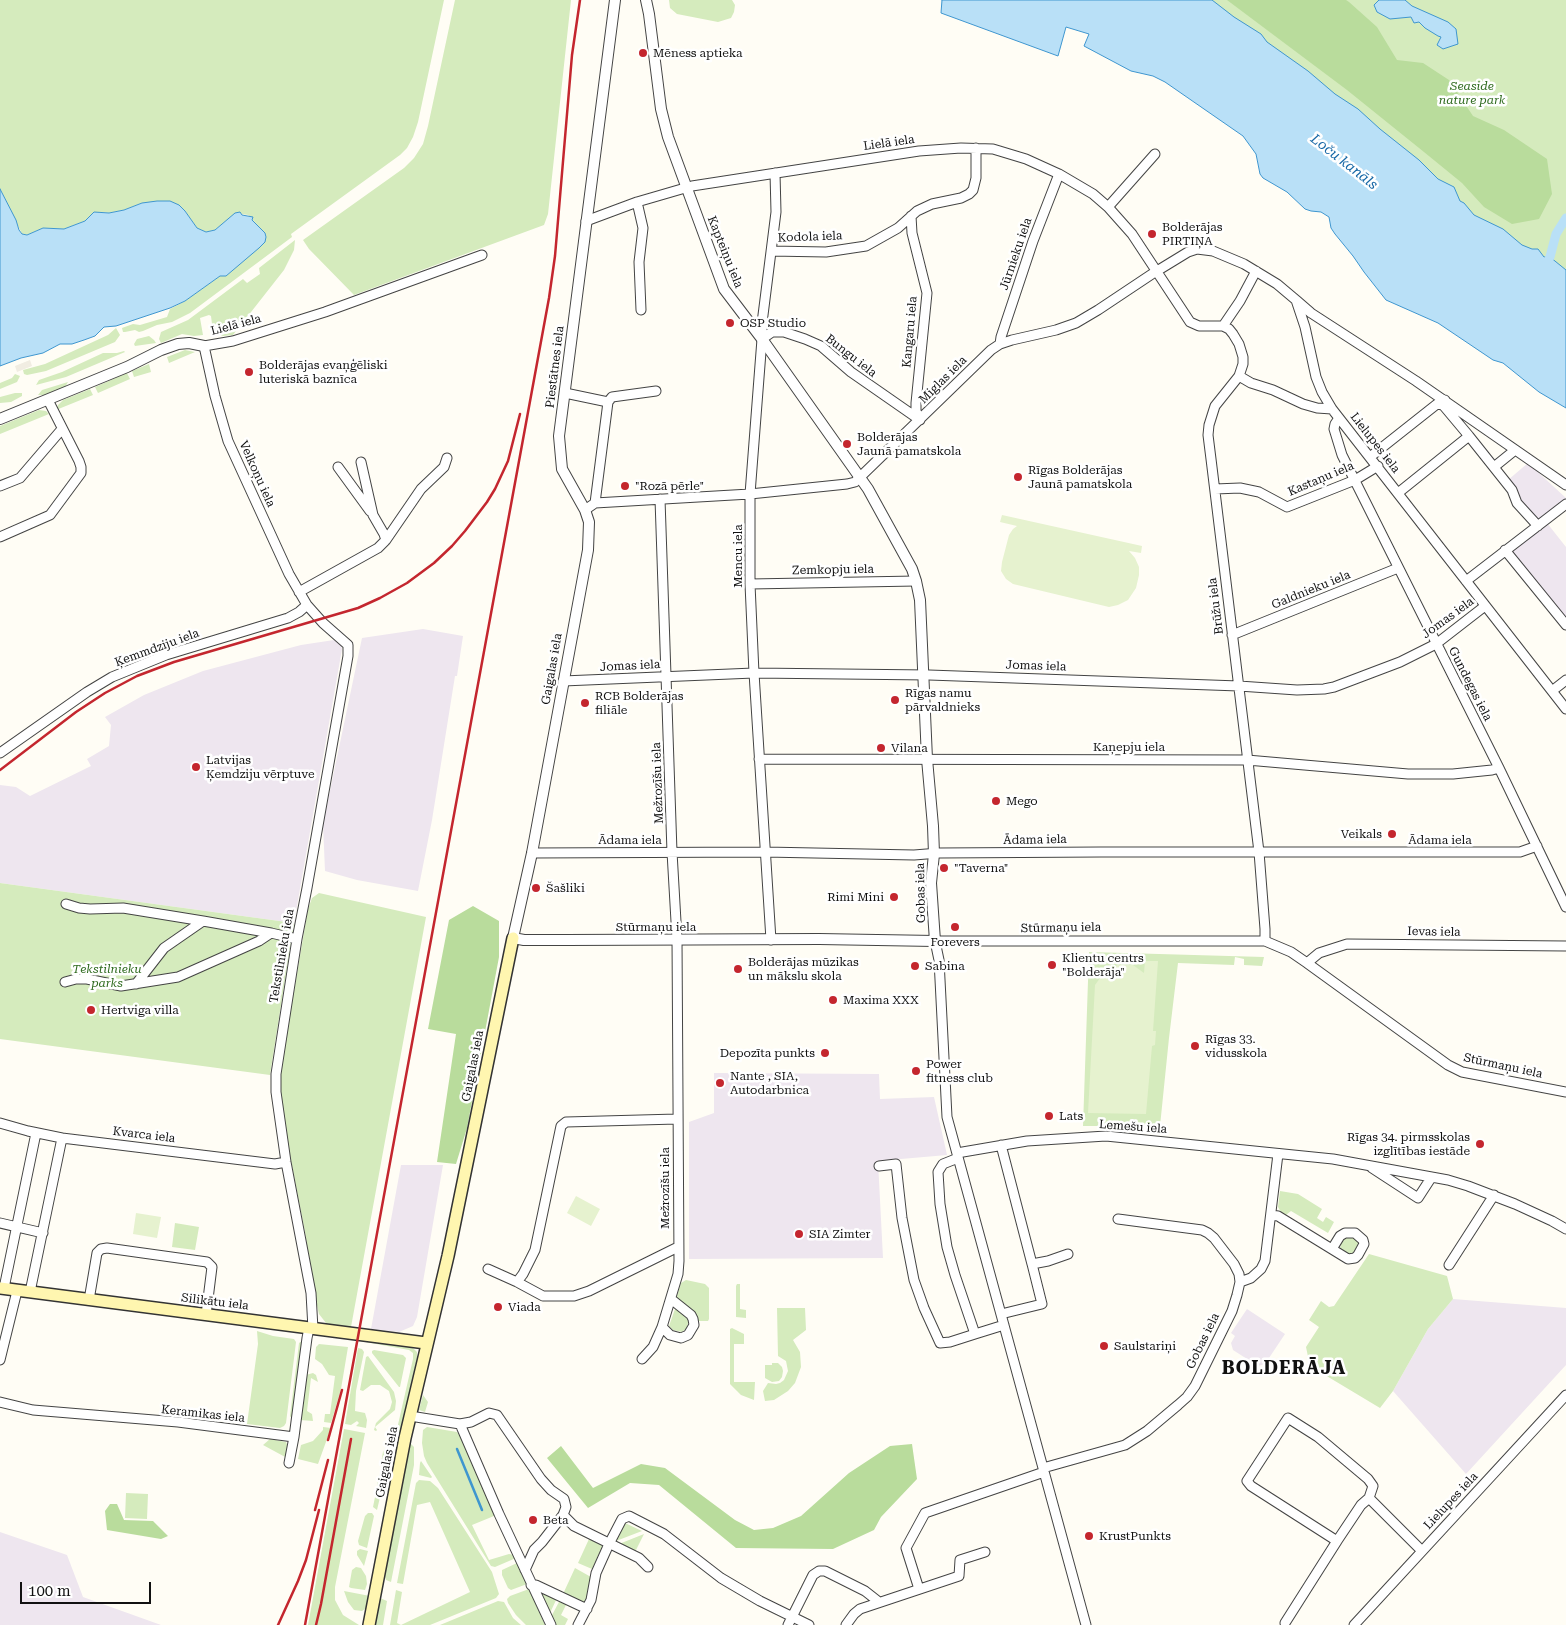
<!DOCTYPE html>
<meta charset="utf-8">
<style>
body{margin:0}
#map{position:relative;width:1566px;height:1625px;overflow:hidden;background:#fffdf5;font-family:"Roboto Serif",serif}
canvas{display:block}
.scale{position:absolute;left:20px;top:1582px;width:131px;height:22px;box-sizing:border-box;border:2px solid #111;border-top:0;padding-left:6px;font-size:15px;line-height:18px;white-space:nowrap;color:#111;-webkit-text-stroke:4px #fff;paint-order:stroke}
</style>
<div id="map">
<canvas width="1566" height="1625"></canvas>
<div class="scale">100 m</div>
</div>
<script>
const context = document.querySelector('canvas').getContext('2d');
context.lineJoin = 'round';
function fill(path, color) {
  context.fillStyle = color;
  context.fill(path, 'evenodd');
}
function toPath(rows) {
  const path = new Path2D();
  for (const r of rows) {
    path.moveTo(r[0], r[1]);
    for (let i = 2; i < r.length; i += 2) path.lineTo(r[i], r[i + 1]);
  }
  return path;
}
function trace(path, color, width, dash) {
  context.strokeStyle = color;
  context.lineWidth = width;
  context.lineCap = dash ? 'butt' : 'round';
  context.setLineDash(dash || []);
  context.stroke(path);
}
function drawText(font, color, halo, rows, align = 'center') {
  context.font = font + ' "Roboto Serif",serif';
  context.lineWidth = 5;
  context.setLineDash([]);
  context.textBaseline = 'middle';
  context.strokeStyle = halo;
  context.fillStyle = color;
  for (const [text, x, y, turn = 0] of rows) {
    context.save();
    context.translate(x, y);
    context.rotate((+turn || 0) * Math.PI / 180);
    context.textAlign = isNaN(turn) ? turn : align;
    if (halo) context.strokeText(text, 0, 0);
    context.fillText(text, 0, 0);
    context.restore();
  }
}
fill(toPath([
 [1528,463,1566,498,1566,501,1538,522,1519,500,1508,480],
 [1547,523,1566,547,1566,621,1510,551],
 [423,629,463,636,457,676,455,676,432,820,418,891,357,880,325,871,323,824,362,638],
 [334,640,341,644,342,649,294,923,0,883,0,785,16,787,30,796,91,766,87,759,109,746,111,725,105,717,144,695,203,671,301,645],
 [714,1073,879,1074,880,1099,934,1097,947,1155,878,1161,883,1258,689,1259,689,1122,714,1113],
 [401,1165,443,1165,417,1317,413,1326,399,1332,371,1329],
 [1453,1299,1566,1308,1566,1365,1466,1474,1393,1391,1428,1329],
 [1247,1309,1285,1334,1265,1364,1258,1366,1233,1350,1231,1343,1235,1336,1231,1333],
 [0,1532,67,1555,83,1597,161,1625,0,1625]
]), '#eee6ef');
fill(toPath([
 [0,0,444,0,418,122,413,137,407,148,400,155,291,234,292,237,190,313,172,322,157,325,143,331,139,332,135,330,125,332,123,332,122,328,133,324,140,325,167,317,170,309,185,301,220,276,226,276,266,237,265,233,248,215,236,213,215,230,206,232,197,228,185,211,142,203,124,210,109,213,100,212,85,221,64,229,43,228,27,235,22,234,0,189],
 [455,0,571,0,548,214,544,225,354,295,309,249,303,240,404,168,414,158,423,144,428,126],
 [669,0,732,0,735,5,734,12,731,18,718,22,677,14,670,8],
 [1206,0,1566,0,1566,273,1455,205],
 [295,240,294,250,284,270,233,335,223,336,213,332,211,316,209,315,200,318,203,335,194,336,182,334,161,343,159,339,161,332,188,320,243,279,247,283,260,274,259,268],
 [116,328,120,335,115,342,46,371,27,375,24,374,23,370,45,364,108,335],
 [149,336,154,340,156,343,135,346,134,344,137,339],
 [185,350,195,352,169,363,167,357],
 [124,351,125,352,66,377,36,385,39,380,62,372,103,353,117,353],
 [149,364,151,372,134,377,132,371],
 [127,373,130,379,98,393,95,387],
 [15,374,20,376,17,382,0,389,0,383,12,378],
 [68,382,65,387,45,395,38,395,42,390],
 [90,389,93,395,56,410,58,405,63,400],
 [15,393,22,393,22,396,11,402,0,403,0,397],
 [39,410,46,411,49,414,0,434,0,426],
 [0,883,294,923,270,1075,0,1039],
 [319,893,426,917,351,1327,332,1325,326,1323,319,1314,314,1293,305,1232,284,1125,280,1094,281,1067,308,909,312,898],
 [1089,952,1264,957,1262,966,1244,965,1244,959,1235,957,1234,965,1178,963,1169,1038,1160,1126,1083,1126],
 [1280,1191,1298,1194,1322,1209,1317,1218,1323,1222,1326,1217,1334,1222,1328,1233,1291,1211,1286,1215,1282,1214,1278,1207],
 [175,1223,199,1227,195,1250,172,1247],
 [1345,1237,1356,1237,1360,1243,1360,1247,1351,1256,1342,1252,1340,1249,1341,1243],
 [1369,1254,1447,1276,1453,1299,1428,1329,1393,1391,1380,1408,1310,1366,1306,1347,1319,1327,1309,1320,1321,1301,1329,1307,1334,1306],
 [686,1280,705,1284,709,1288,709,1319,708,1321,698,1321,676,1299,681,1283],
 [737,1284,740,1284,740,1309,746,1310,746,1318,736,1317,736,1286],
 [777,1308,805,1308,806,1330,793,1340,800,1352,801,1367,795,1383,788,1391,774,1400,765,1401,763,1391,768,1383,776,1384,780,1383,784,1380,788,1371,786,1361,778,1356],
 [675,1309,684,1312,689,1318,687,1328,682,1332,673,1330,669,1326],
 [732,1328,744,1334,744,1344,734,1344,734,1382,755,1382,754,1400,741,1395,730,1384,730,1329],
 [257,1331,273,1336,294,1339,296,1342,286,1423,284,1426,280,1428,247,1424,258,1344],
 [360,1340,408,1346,412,1347,417,1352,417,1358,401,1432,399,1433,397,1429,413,1359,413,1353,409,1350,360,1341],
 [302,1341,292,1419,290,1416,299,1343],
 [319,1344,348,1347,341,1389,331,1423,324,1422,325,1414,330,1414,335,1376,329,1375,322,1364,315,1359,316,1347],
 [358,1348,362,1349,364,1352,356,1391,355,1411,365,1413,367,1420,366,1428,356,1426,359,1423,357,1421,351,1425,345,1424],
 [374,1350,403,1355,406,1358,400,1387,399,1387,372,1353,372,1351],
 [368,1356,394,1392,396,1401,395,1410,375,1427,377,1430,376,1431,374,1430,376,1423,390,1409,392,1402,389,1391,380,1385,371,1385,363,1391,360,1390,366,1357],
 [772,1363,778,1363,782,1367,783,1371,782,1377,779,1381,772,1382,765,1378,765,1365,772,1365],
 [313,1373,316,1375,318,1382,311,1378,307,1411,312,1414,313,1421,300,1420,306,1375],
 [423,1395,428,1402,425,1412,419,1410],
 [323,1427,331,1428,318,1464,298,1459,301,1445,313,1441,323,1430],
 [427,1427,457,1432,462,1439,495,1514,494,1516,472,1525,489,1560,509,1554,514,1555,516,1558,495,1567,491,1566,427,1463,424,1456,422,1443,423,1430],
 [344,1429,365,1433,335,1587,335,1600,343,1615,359,1625,308,1625],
 [270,1439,286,1442,288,1447,287,1458,263,1445],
 [410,1443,414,1447,414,1465,391,1582,386,1580,384,1574],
 [388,1445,391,1446,387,1465,383,1466,381,1463,383,1452],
 [421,1461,432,1477,431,1478,419,1475,420,1463],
 [381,1469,384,1470,385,1472,383,1487,379,1488,377,1485],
 [419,1480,430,1481,438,1488,492,1572,499,1594,496,1598,430,1625,390,1625,396,1590,402,1592,397,1623,401,1625,470,1592,430,1502,417,1505,403,1584,397,1583,416,1483],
 [377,1491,380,1491,381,1493,377,1510,373,1507,376,1492],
 [126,1493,148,1494,147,1519,125,1518],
 [368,1513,372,1513,374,1516,367,1548,359,1545,358,1541,365,1516],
 [625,1523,642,1531,616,1541],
 [644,1534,635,1552,619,1544],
 [589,1539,603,1545,592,1569,578,1563],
 [360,1549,368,1551,364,1566,357,1555,357,1551],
 [517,1563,527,1584,511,1590,508,1588,502,1575,502,1570],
 [356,1567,361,1568,366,1576,367,1584,365,1590,351,1588,349,1587,352,1570],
 [575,1568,591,1577,588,1595,584,1604,563,1594],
 [529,1589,545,1625,526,1625,516,1615,508,1603,507,1599,510,1596],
 [538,1589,557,1598,550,1613],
 [344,1591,370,1596,367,1606,365,1609,362,1611,354,1610,348,1602],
 [380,1598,387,1601,383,1625,374,1625],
 [560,1600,580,1610,580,1611,566,1605,561,1615,568,1619,565,1625,555,1625,551,1617],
 [498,1601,504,1602,513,1618,521,1625,440,1625]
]), '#d5ebbd');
fill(toPath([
 [1227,0,1346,0,1349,2,1377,27,1397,60,1423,63,1449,80,1473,116,1504,130,1547,159,1552,194,1539,219,1512,224,1484,207,1462,183,1424,152,1347,90],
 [473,906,499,921,499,957,467,1128,456,1164,437,1162,456,1034,428,1029,449,920],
 [912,1444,917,1479,881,1517,874,1530,833,1549,736,1548,659,1485,630,1483,588,1508,547,1458,561,1446,593,1488,641,1464,665,1468,735,1520,754,1530,773,1528,801,1516,849,1473,890,1446],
 [110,1504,117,1504,124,1520,153,1521,168,1536,161,1539,107,1530,105,1511]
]), '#b9dc9c');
fill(toPath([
 [1002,515,1142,546,1141,553,1129,551,1135,558,1139,567,1139,575,1136,588,1128,600,1118,605,1109,607,1013,584,1006,579,1001,571,1002,562,1009,535,1013,529,1017,526,1000,522],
 [1145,961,1158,961,1153,1031,1156,1031,1155,1045,1152,1046,1146,1114,1088,1113,1095,985,1103,974,1117,965,1133,965,1144,973],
 [576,1196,600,1209,591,1226,567,1213],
 [136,1213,161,1217,157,1238,133,1234]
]), '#e6f2cf');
fill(toPath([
 [30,360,32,366,17,372,15,366]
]), '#f1ede2');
const water = toPath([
 [942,0,1212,0,1234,17,1261,34,1267,42,1308,71,1335,94,1358,109,1380,129,1419,160,1438,179,1454,187,1460,201,1464,203,1474,215,1503,229,1522,245,1532,249,1538,249,1544,257,1550,257,1566,270,1566,408,1539,392,1503,363,1493,360,1438,323,1386,300,1364,272,1353,256,1335,234,1331,228,1329,217,1321,212,1311,211,1305,209,1287,192,1263,178,1260,174,1256,154,1243,136,1165,82,1153,76,1131,71,1084,46,1089,34,1066,27,1058,56,941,13,942,0],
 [1379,0,1405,0,1412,6,1448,22,1456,29,1458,44,1443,49,1437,45,1441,37,1438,36,1425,28,1419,22,1414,23,1411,17,1390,19,1377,12,1374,5,1379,0],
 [0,189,16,220,19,230,22,234,27,235,43,228,64,229,85,221,94,212,109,213,124,210,142,203,157,201,170,201,179,205,185,211,197,228,206,232,215,230,235,213,240,212,242,215,253,217,252,220,265,233,266,237,265,242,259,248,226,276,220,276,185,301,170,308,116,326,104,327,95,336,84,340,72,344,60,344,43,353,21,358,0,366,0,189]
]);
fill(water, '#b9e0f7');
trace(water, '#3f96cf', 1);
trace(toPath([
 [457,1449,482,1510]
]), '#3f96cf', 2.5);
trace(toPath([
 [1544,268,1550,257,1556,234,1566,218]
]), '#b9e0f7', 9);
const minor = toPath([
 [637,202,643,228,639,262,641,310],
 [1108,207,1155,154],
 [911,216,912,233,927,293,916,403,916,411,920,420],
 [586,221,637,202,692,186,919,151,961,148,993,149,1026,159,1059,174,1093,194,1108,207,1132,234,1190,322,1199,326,1223,326,1229,329,1233,334,1239,344,1243,357,1243,364,1239,376],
 [771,251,826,252,866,246,898,228,917,211,932,204,961,198,969,194,973,190,976,178,976,148],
 [1296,300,1311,313,1416,381,1566,485],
 [1223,326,1240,301,1256,271],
 [762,339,772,332,784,332,805,339,821,346,851,372,920,420],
 [1000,344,1001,337,1033,241,1059,174],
 [565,393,608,402],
 [1339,418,1335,424,1334,429,1342,455,1499,768,1566,907],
 [1469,436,1512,490,1517,503,1538,526],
 [1370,457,1437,404,1443,405],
 [361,462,373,515,384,534,386,540],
 [338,467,370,511],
 [1494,467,1515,450],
 [0,486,20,478,62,429],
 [1215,489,1240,488,1259,492,1287,507,1355,480,1378,466],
 [1398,493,1469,436,1443,405,1445,400],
 [595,503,750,494,847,484,855,482,991,350,1000,344,1012,340,1056,330,1076,323,1098,310,1152,274,1188,252,1197,249,1213,251,1244,264,1277,284,1296,300,1305,327,1316,377,1322,392,1332,409,1566,709],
 [585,510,595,503,608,402,612,397,656,391],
 [0,537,50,515,81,473,81,467,79,461,48,400],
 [1505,550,1566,625],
 [1466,581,1566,504],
 [750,584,916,581],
 [299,592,378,548,386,540,421,489,444,467,447,458],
 [1232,635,1398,568],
 [563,681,754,673,929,675,1239,686,1297,690,1324,689,1334,687,1400,662,1436,644,1485,606],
 [1552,691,1566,680],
 [0,753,87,692,112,677,166,655,288,618,299,612,307,605],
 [759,759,1247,760,1408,774,1453,774,1492,770,1499,768],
 [532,853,765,852,914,855,939,853,1101,852,1520,852,1537,846],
 [66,904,79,908,90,909,123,908,203,921],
 [771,940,754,673,750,584,750,494,762,339,762,323,776,212,775,173],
 [1265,941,1265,929,1259,852,1211,459,1208,435,1209,425,1215,406,1239,376,1251,383,1273,390,1303,404,1317,408,1332,409],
 [1307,963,1319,953,1347,944,1566,946],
 [65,982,76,979,87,979,121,986,178,977,259,941,271,933],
 [136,984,164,948,203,921,271,933,297,939],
 [0,1123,28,1131,62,1138,275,1164,286,1162],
 [1001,1145,1032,1264,1048,1261,1068,1254],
 [957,1153,1027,1141,1106,1136,1333,1159,1448,1180,1468,1186,1515,1204,1552,1221,1566,1229],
 [958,1158,943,1164,938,1172,940,1204,947,1247,955,1275,975,1334,1004,1325],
 [879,1166,896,1164,902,1218,914,1280,924,1308,940,1343,950,1342,975,1334],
 [1372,1168,1418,1198,1431,1178],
 [1271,1215,1278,1216,1348,1259,1355,1258,1358,1255,1364,1244,1363,1240,1355,1233,1345,1233,1340,1236,1332,1249],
 [0,1223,43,1233],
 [1449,1265,1494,1195],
 [488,1269,517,1282,543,1296,574,1296,589,1291,678,1247],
 [517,1282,523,1274,535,1250,561,1126,566,1122,677,1119],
 [1240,1282,1251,1278,1261,1269,1265,1261,1278,1154],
 [4,1288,36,1133],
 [30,1292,62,1138],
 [89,1300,97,1253,101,1249,107,1248,207,1262,212,1267,206,1315],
 [1001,1314,1042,1304,1032,1264],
 [662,1327,670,1335,681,1338,688,1335,694,1325,693,1319,691,1315,671,1299],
 [313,1329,311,1293,286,1162,276,1092,276,1074,297,939,307,888,348,656,348,645,323,623,307,605,289,574,228,441,215,396,204,346,233,341,325,312,482,255],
 [642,1359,653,1347,662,1327,678,1274,679,1261,677,939,672,852,660,499],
 [0,1360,17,1291],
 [0,1402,33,1410,178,1422,294,1437,307,1338,309,1328],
 [410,1416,460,1424,471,1422,489,1413,497,1415,541,1479,551,1490,564,1499,566,1507,563,1515,574,1526,639,1558,648,1567],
 [460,1424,499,1514,551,1625],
 [289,1463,294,1437],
 [1043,1468,1125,1445,1147,1431,1178,1405,1187,1397,1195,1386,1232,1311,1237,1295,1240,1282,1239,1274,1234,1264,1214,1238,1208,1233,1202,1230,1118,1219],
 [1337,1541,1251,1486,1247,1481,1288,1418,1318,1437,1368,1479,1373,1486,1369,1498],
 [525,1570,534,1550,542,1542,563,1515],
 [531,1585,536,1585,587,1609],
 [919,1589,906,1548,925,1513,1044,1472],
 [1285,1623,1337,1541,1361,1505,1369,1498,1422,1551],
 [578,1625,591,1600,596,1573,609,1544,622,1519,629,1516,664,1534,721,1578,760,1601,809,1625],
 [788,1625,813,1575,819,1571,825,1571,865,1591,879,1602],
 [846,1625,854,1614,860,1609,959,1576,960,1560,985,1552],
 [1086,1625,947,1117,939,960,935,941,1265,941,1291,952,1307,963,1448,1065,1462,1072,1566,1092],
 [1354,1625,1566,1395]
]);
const tertiary = toPath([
 [615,0,559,436,562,469,585,510,589,522,588,550,532,853,513,938,524,940,566,940,819,939,935,941,931,883,934,854,933,826,927,759,920,600,916,581,912,569,868,489,762,339,724,289,668,137,661,109,649,14,646,0],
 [0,419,127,367,161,350,178,344,189,343,204,346]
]);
const secondary = toPath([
 [0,1288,426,1343],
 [369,1625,405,1438,448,1256,513,938]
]);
trace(minor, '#444', 11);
trace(tertiary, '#444', 12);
trace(secondary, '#333', 14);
trace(minor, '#fff', 9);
trace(tertiary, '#fff', 10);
trace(secondary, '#fff6b0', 11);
trace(toPath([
 [0,770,76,712,105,693,137,676,174,662,358,608,380,598,407,583,434,563,452,546,465,531,487,502,495,489,508,461,520,414],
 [328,1440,342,1390],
 [315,1510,328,1460],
 [278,1625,298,1581,306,1560,319,1510],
 [305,1625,549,298,555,256,572,55,580,0],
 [316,1625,321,1604,351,1439]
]), '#c4262e', 2.5);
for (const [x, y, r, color] of [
 [643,53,5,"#c4262e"],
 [1152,234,5,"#c4262e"],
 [730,323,5,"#c4262e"],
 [249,372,5,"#c4262e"],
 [847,444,5,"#c4262e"],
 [1018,477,5,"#c4262e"],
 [625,486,5,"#c4262e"],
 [895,700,5,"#c4262e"],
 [585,703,5,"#c4262e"],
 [881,748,5,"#c4262e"],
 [196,767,5,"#c4262e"],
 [996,801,5,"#c4262e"],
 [1392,834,5,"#c4262e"],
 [944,868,5,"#c4262e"],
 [536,888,5,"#c4262e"],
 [894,897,5,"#c4262e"],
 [955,927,5,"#c4262e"],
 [1052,965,5,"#c4262e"],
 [915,966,5,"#c4262e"],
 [738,969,5,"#c4262e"],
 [833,1000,5,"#c4262e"],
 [91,1010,5,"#c4262e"],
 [1195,1046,5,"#c4262e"],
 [825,1053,5,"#c4262e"],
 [916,1071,5,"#c4262e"],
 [720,1083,5,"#c4262e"],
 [1049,1116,5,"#c4262e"],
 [1480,1144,5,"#c4262e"],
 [799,1234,5,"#c4262e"],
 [498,1307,5,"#c4262e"],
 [1104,1346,5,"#c4262e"],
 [533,1520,5,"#c4262e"],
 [1089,1536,5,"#c4262e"]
]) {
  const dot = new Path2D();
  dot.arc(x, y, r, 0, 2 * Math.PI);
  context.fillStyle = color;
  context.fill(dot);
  trace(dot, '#fff', 2);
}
drawText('12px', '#111', '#fff', [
 ["Mēness aptieka",653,53],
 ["Bolderājas",1162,227],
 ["PIRTIŅA",1162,241],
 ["OSP Studio",740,323],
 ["Bolderājas evaņģēliski",259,365],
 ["luteriskā baznīca",259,379],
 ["Bolderājas",857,437],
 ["Jaunā pamatskola",857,451],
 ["Rīgas Bolderājas",1028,470],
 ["Jaunā pamatskola",1028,484],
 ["\"Rozā pērle\"",635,486],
 ["Rīgas namu",905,693],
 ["pārvaldnieks",905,707],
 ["RCB Bolderājas",595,696],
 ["filiāle",595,710],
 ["Vilana",891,748],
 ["Latvijas",206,760],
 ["Ķemdziju vērptuve",206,774],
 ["Mego",1006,801],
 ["Veikals",1382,834,"right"],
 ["\"Taverna\"",954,868],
 ["Šašliki",546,888],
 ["Rimi Mini",884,897,"right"],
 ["Forevers",955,942,"center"],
 ["Klientu centrs",1062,958],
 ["\"Bolderāja\"",1062,972],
 ["Bolderājas mūzikas",748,962],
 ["un mākslu skola",748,976],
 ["Sabina",925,966],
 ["Maxima XXX",843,1000],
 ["Hertviga villa",101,1010],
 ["Rīgas 33.",1205,1039],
 ["vidusskola",1205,1053],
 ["Depozīta punkts",815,1053,"right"],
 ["Power",926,1064],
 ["fitness club",926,1078],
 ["Nante , SIA,",730,1076],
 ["Autodarbnica",730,1090],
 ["Lats",1059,1116],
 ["Rīgas 34. pirmsskolas",1470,1137,"right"],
 ["izglītības iestāde",1470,1151,"right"],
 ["SIA Zimter",809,1234],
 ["Viada",508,1307],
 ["Saulstariņi",1114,1346],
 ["Beta",543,1520],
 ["KrustPunkts",1099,1536]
], 'left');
drawText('italic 12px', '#2f6b1f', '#fff', [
 ["Seaside",1472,86],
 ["nature park",1472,100],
 ["Tekstilnieku",107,969],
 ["parks",107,983]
]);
drawText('12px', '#111', '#fff', [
 ["Lielā iela",889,143,-8],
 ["Kodola iela",810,237,-2],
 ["Kapteiņu iela",725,252,68],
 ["Jūrnieku iela",1016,254,-71],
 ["Lielā iela",236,325,-15],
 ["Kangaru iela",910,332,-85],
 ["Bungu iela",851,356,38],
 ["Piestātnes iela",555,367,-83],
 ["Miglas iela",943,380,-45],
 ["Lielupes iela",1375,443,52],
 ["Velkoņu iela",257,474,66],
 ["Kastaņu iela",1321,479,-23],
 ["Mencu iela",738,556,-90],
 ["Zemkopju iela",833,570,-1],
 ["Galdnieku iela",1311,590,-22],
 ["Brūžu iela",1216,606,-97],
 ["Jomas iela",1448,618,-36],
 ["Ķemmdziju iela",157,648,-20],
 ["Jomas iela",630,666,-3],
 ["Jomas iela",1036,666,2],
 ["Gaigalas iela",552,669,-80],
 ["Gundegas iela",1470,684,63],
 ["Kaņepju iela",1129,747],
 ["Mežrozīšu iela",658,783,-92],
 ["Ādama iela",630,840],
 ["Ādama iela",1035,840,-1],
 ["Ādama iela",1440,840],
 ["Gobas iela",921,893,-91],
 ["Stūrmaņu iela",656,927],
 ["Stūrmaņu iela",1061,928,-1],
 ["Ievas iela",1434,932,1],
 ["Tekstilnieku iela",282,956,-80],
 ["Gaigalas iela",473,1066,-79],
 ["Stūrmaņu iela",1503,1066,12],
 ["Lemešu iela",1133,1127,4],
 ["Kvarca iela",144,1135,7],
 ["Mežrozīšu iela",665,1188,-90],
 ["Silikātu iela",215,1302,7],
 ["Gobas iela",1203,1341,-64],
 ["Keramikas iela",203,1414,6],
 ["Gaigalas iela",387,1462,-79],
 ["Lielupes iela",1451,1501,-47]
]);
drawText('italic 14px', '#1768a6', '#fff', [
 ["Loču kanāls",1344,162,38]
]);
context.letterSpacing = '1px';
drawText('bold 18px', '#111', '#fff', [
 ["BOLDERĀJA",1284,1369]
]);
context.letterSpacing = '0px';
</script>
